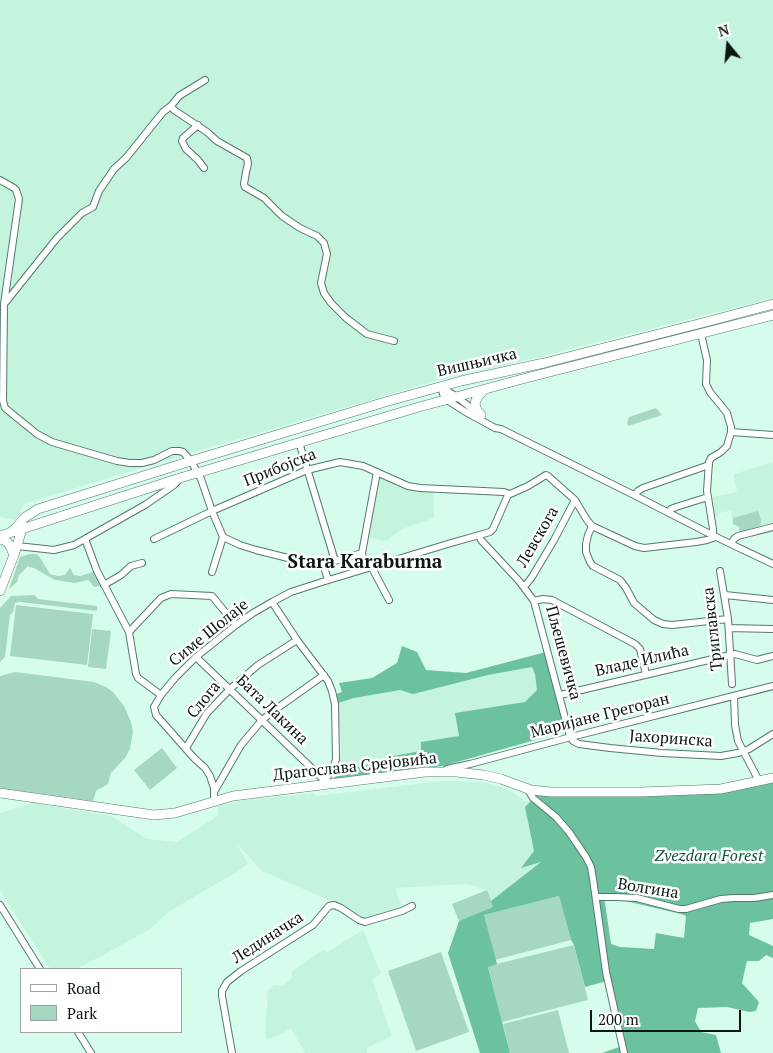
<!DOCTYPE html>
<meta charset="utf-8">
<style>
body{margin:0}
#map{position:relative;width:773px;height:1053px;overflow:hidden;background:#d6fdeb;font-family:"PT Serif",serif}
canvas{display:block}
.legend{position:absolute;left:20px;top:968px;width:162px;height:65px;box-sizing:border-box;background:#fff;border:1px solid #9da3a0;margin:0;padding:6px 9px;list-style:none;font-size:15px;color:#0a1812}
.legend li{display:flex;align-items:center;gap:10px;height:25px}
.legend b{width:25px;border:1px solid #9da3a0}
.north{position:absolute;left:703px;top:20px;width:50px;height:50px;-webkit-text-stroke:4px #fff;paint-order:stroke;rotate:343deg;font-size:14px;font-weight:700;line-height:20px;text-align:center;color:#0a1812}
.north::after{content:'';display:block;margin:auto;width:18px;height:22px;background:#0a1812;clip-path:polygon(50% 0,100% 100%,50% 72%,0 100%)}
.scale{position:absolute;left:590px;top:1010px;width:151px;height:22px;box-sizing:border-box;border:2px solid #0a1812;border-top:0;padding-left:6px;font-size:15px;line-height:18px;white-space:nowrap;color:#0a1812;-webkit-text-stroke:4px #fff;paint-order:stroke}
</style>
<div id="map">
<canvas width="773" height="1053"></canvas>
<ul class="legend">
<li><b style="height:6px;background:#fff"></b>Road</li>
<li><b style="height:14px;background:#a6d8c1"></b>Park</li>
</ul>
<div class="north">N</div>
<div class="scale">200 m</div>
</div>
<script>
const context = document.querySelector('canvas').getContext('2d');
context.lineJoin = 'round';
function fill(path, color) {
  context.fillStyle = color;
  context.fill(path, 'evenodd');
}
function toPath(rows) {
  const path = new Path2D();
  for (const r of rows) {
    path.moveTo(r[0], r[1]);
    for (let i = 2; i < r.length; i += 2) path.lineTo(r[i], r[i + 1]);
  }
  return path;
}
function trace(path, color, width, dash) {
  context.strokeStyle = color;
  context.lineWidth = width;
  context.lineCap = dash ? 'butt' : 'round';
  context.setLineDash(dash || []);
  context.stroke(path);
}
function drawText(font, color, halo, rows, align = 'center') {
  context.font = font + ' "PT Serif",serif';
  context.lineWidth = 5;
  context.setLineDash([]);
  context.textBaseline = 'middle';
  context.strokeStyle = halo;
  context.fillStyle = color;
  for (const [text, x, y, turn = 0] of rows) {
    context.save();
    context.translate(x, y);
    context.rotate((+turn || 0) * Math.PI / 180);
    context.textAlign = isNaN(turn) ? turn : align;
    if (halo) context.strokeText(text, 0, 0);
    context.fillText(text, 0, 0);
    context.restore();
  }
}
fill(toPath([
 [0,0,773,0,773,298,519,362,435,381,201,450,24,504,15,520,0,517],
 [773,462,773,522,739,532,739,527,733,524,731,511,722,512,715,518,712,497,737,492,734,474],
 [379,475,434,491,434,518,402,529,386,541,367,537],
 [536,661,547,734,333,778,340,766,341,748,340,732,336,696,412,689],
 [442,781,476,782,492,784,511,791,526,802,532,799,591,899,558,896,496,912,487,890,467,884,395,888,401,906,370,918,364,918,333,902,262,871,237,844,245,858,248,864,240,870,170,911,149,930,77,969,50,969,0,890,0,813,33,803,111,816,147,839,177,842,219,815,217,806,245,800,314,793,316,796],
 [363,930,381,974,372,979,392,1036,367,1048,367,1053,305,1053,291,1029,267,1040,265,1034,268,991,274,985,283,986,293,977,291,972,324,949,326,953]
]), '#c4f4dd');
fill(toPath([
 [656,408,662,415,628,426,627,423,629,417],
 [758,511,761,520,760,526,739,532,739,527,733,524,733,518],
 [30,554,36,554,39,556,50,574,58,576,65,575,70,568,74,575,80,576,97,571,104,585,94,587,88,580,75,583,55,580,34,568,29,567,28,566,19,575,17,582,9,589,20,557],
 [35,595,38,599,97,606,97,611,20,602,15,603,13,612,10,615,5,657,0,662,0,608,11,596],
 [16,605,93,614,87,665,10,656],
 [92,629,111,631,106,669,88,667],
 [15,672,94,682,106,687,113,692,124,706,131,722,133,732,130,749,125,758,111,773,108,784,96,791,93,801,0,788,0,676],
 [162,748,177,768,150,790,134,770],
 [487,890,494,907,459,921,452,904],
 [559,896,571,940,495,960,484,915],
 [574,945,588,1000,502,1022,488,966],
 [441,952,469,1032,416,1051,388,971],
 [558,1010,569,1053,510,1053,503,1024]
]), '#a6d8c1');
fill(toPath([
 [402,646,417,652,426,670,466,673,546,652,567,731,443,766,333,780,338,771,392,759,393,756,421,751,421,742,459,736,455,713,525,702,537,690,535,674,532,667,488,675,413,694,400,690,354,698,335,704,333,695,342,692,339,683,372,678,397,663],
 [773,781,773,919,750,923,749,935,773,946,773,958,766,955,759,961,747,961,742,983,759,1002,756,1011,749,1012,727,1007,698,1008,695,1021,701,1032,716,1035,721,1053,602,1053,622,1046,607,981,585,987,574,945,571,940,559,896,484,915,497,964,488,967,510,1053,480,1053,448,953,459,921,493,907,491,901,541,862,521,868,534,851,525,807,539,793,646,794],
 [604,896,681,914,686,916,684,938,656,933,654,949,620,947,611,944]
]), '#6cc29e');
const minor = toPath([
 [171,106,174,110,207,132,217,141,247,158,248,164,246,172,244,184,245,187,264,198,282,216,300,228,317,236,324,243,327,254,321,283,324,293,331,303,346,318,367,334,394,341],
 [198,125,183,138,182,141,186,149,198,160,204,168],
 [0,180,14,188,16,190,19,199,4,304,3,401,5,408,37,434,52,442,117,461,130,463,142,463,154,460,172,451,179,451,183,452,191,461,201,479,212,511,223,537,240,545,256,550,324,567,328,580],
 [5,303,57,238,82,213,93,207,99,191,114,169,126,158,163,112,171,106,179,96,205,80],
 [441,387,443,394,447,400,464,411,495,428,501,429,634,495,714,536,773,564],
 [441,387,457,397,476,412],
 [731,432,773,435],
 [299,442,335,561],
 [634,495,638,491,643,488,709,465],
 [669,513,671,509,676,507,708,497],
 [592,526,588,535,586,544,586,552,590,562,593,566,620,580,626,588,634,603,654,620,663,624,672,625,728,619],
 [479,536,481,540,519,581,534,601,569,733,573,741,579,744,610,748,662,753,721,756,738,753,749,749,773,734],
 [85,539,97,571,129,632,136,674,138,678,161,695],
 [154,539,212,511,307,470,340,462,363,466,408,486,420,488,504,492,510,494],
 [731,544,734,539,738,536,773,527],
 [17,546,54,550,74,545,145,505,174,485,177,482,176,479],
 [371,566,389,600],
 [324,567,335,561,362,553],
 [365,568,362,553,377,472],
 [720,571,728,619,732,684],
 [212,572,223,537],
 [104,585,121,575,131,566,142,563],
 [524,587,532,577,554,540,575,500],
 [725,595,773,600],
 [534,601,543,599,552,600,635,644,640,649,646,674],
 [272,602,297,640,328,681,332,691,335,704,336,759,334,766,325,781],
 [729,628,773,629],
 [129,632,161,598,171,594,212,596,236,625],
 [196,657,325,781,325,784],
 [560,695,730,655,735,654,757,660,773,656],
 [734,696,735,725,738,741,759,781],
 [186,748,207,713,230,689,258,665,297,640],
 [447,769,470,764,571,737,773,686],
 [528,790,533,798,556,817,569,832,586,857,591,867,593,879,606,972,624,1053],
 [214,792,241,745,262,720,276,709,324,675],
 [214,801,214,788,210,776,205,768,194,758,156,715,154,707,161,695,175,678,196,657,236,625,253,613,272,602,291,592,322,582,451,543,490,532,493,529,508,495,528,486,546,475,548,476,575,500,587,520,592,526,635,546,644,548,696,542,707,540,713,538,713,529,707,491,709,462,711,458,721,452,727,446,731,432,731,427,727,413,710,392,706,384,707,360,701,334],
 [596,897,616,897,637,898,679,909,686,909,721,899,734,898,754,898,773,895],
 [0,905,40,969],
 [78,1032,91,1053],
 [232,1053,222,996,222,991,227,982,241,971,313,925,329,906,334,905,341,908,359,920,365,922,402,911,412,906]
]);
const major = toPath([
 [481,415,476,409,475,403,478,396,484,390],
 [11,532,16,528,24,518,38,509,191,461,385,402,461,381,544,363,706,322,773,304],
 [0,536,180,478,419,407,526,378,773,315],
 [0,539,4,540,9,544,14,555],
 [0,591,14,555,23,526],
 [0,793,154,815,175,813,233,796,425,772,456,772,484,775,501,779,531,790,551,792,641,792,721,789,773,778]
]);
trace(minor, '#557869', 8);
trace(major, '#557869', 10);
trace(minor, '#fff', 6);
trace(major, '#fff', 9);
drawText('16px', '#0a1812', '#fff', [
 ["Вишњичка",477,363,-13],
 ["Прибојска",280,468,-22],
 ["Левскога",538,537,-60],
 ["Триглавска",713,629,-96],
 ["Симе Шолаје",209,633,-39],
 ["Пљешевичка",563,653,75],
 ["Владе Илића",642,661,-13],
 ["Слога",204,700,-51],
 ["Бата Лакина",272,710,44],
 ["Маријане Грегоран",600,716,-14],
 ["Јахоринска",671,739,4],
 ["Драгослава Срејовића",355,767,-6],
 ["Волгина",648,889,9],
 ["Лединачка",268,938,-33]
]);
drawText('italic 16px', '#0d533c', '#fff', [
 ["Zvezdara Forest",709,856]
]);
drawText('bold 19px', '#0a1812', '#fff', [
 ["Stara Karaburma",365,563]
]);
</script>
